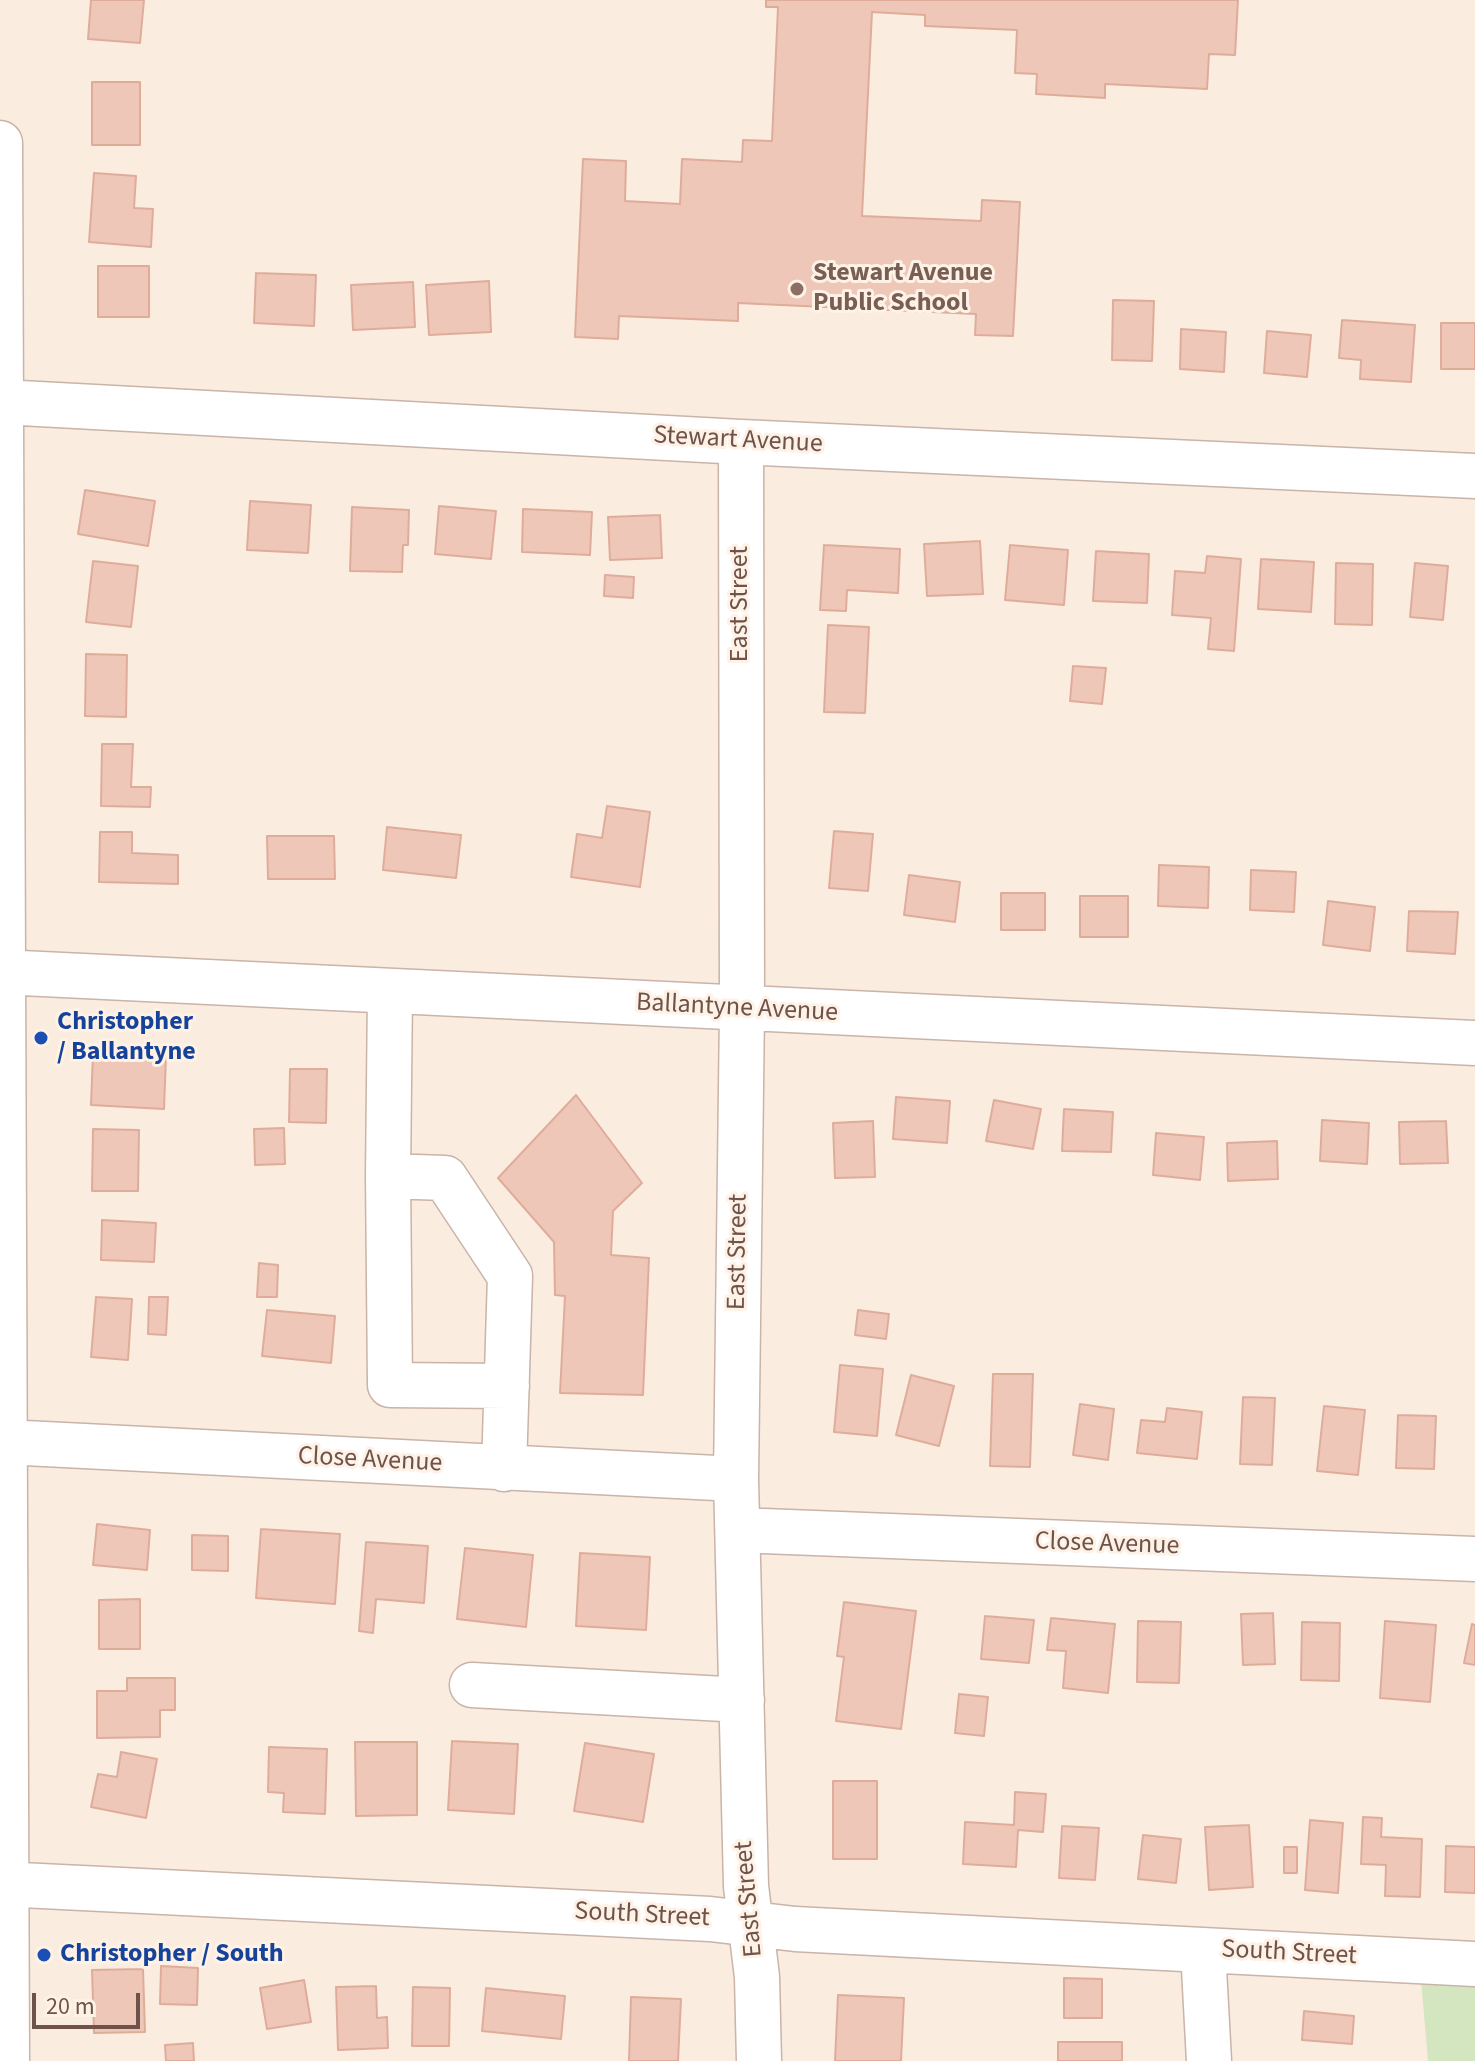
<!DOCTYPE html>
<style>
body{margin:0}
#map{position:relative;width:1475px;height:2061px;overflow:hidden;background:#faede0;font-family:"Source Sans 3",sans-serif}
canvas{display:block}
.scale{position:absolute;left:32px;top:1993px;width:108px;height:36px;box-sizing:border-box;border:4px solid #6f5249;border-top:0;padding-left:10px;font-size:24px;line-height:28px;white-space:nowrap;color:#6f5249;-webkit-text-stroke:6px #fef1e5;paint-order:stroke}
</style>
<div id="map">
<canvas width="1475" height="2061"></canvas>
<div class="scale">20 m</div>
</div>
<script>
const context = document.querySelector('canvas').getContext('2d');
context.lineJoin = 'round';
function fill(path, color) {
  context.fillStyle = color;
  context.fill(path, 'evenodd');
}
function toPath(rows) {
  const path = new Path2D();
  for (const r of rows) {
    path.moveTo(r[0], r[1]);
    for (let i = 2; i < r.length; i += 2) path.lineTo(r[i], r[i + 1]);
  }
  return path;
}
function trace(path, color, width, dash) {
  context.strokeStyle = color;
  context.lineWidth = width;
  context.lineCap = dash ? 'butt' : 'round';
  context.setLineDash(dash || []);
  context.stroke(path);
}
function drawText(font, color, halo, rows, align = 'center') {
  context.font = font + ' "Source Sans 3",sans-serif';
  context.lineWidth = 6;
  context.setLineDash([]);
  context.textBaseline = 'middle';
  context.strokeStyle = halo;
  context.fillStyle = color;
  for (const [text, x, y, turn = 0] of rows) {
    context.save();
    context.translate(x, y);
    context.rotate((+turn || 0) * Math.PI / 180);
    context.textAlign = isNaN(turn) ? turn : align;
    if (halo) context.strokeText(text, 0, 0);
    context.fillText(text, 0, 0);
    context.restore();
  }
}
fill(toPath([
 [1421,1980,1475,1983,1475,2061,1428,2061]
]), '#d4e6c0');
const building = toPath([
 [91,0,144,0,140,43,88,39,91,0],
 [766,0,1238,0,1235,55,1209,54,1207,89,1105,84,1105,98,1036,94,1037,74,1015,73,1017,30,925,26,925,15,872,12,862,216,981,221,982,200,1020,202,1013,336,975,335,976,314,738,303,738,321,619,316,618,339,575,337,583,159,626,161,625,201,680,204,682,159,742,162,743,140,772,141,778,7,766,7,766,0],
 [92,82,140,82,140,145,92,145,92,82],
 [94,173,136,176,134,208,153,209,151,247,89,242,94,173],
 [98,266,149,266,149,317,98,317,98,266],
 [256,273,316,275,314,326,254,323,256,273],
 [489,281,491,332,429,335,426,285,489,281],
 [413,282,415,327,353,330,351,285,413,282],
 [1113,300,1154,301,1152,361,1112,360,1113,300],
 [1342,320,1415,325,1411,382,1360,379,1361,360,1339,358,1342,320],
 [1441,323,1475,323,1475,369,1441,369,1441,323],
 [1181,329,1226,332,1224,372,1180,369,1181,329],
 [1267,331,1311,335,1307,377,1264,373,1267,331],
 [85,490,155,501,148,546,78,534,85,490],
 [250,501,311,505,308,553,247,550,250,501],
 [439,506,496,511,491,559,435,554,439,506],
 [352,507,409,510,408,545,403,545,402,572,350,571,352,507],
 [523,509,592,512,590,555,522,552,523,509],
 [660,515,662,558,610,560,608,517,660,515],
 [980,541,983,594,927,596,924,544,980,541],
 [824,545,900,549,898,593,847,590,846,611,820,610,824,545],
 [1010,545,1068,550,1064,605,1005,600,1010,545],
 [1096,551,1149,554,1147,603,1093,601,1096,551],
 [1207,556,1241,559,1234,651,1208,649,1211,618,1172,615,1175,571,1205,573,1207,556],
 [1261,559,1314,562,1311,612,1258,609,1261,559],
 [93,561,138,566,131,627,86,622,93,561],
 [1336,563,1373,564,1372,625,1335,624,1336,563],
 [1415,563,1448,566,1443,620,1410,617,1415,563],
 [605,575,634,577,633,598,604,596,605,575],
 [828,625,869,627,865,713,824,712,828,625],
 [86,654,127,655,126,717,85,716,86,654],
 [1073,666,1106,668,1102,704,1070,701,1073,666],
 [102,744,133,744,131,787,151,787,150,807,101,806,102,744],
 [607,806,650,812,640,887,571,877,577,834,602,838,607,806],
 [387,827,461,835,456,878,383,870,387,827],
 [834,831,873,834,868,891,829,888,834,831],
 [100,832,132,832,132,853,178,855,178,884,99,882,100,832],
 [267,836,334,836,335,879,268,879,267,836],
 [1159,865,1209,867,1208,908,1158,906,1159,865],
 [1251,870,1296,872,1294,912,1250,910,1251,870],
 [909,875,960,882,955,922,904,915,909,875],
 [1001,893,1045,893,1045,930,1001,930,1001,893],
 [1080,896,1128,896,1128,937,1080,937,1080,896],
 [1328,901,1375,907,1370,951,1323,945,1328,901],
 [1409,911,1458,912,1455,954,1407,951,1409,911],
 [93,1053,166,1056,164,1109,91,1105,93,1053],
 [290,1069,327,1069,326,1123,289,1122,290,1069],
 [576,1095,642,1183,613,1211,611,1255,649,1258,643,1395,560,1393,565,1296,555,1295,554,1242,498,1178,576,1095],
 [896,1097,950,1101,947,1143,893,1139,896,1097],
 [994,1100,1041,1109,1033,1149,986,1141,994,1100],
 [1064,1109,1113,1112,1111,1152,1062,1151,1064,1109],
 [1322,1120,1369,1123,1367,1164,1320,1161,1322,1120],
 [873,1121,875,1177,835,1178,833,1123,873,1121],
 [1446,1121,1448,1163,1400,1164,1399,1122,1446,1121],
 [284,1128,285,1164,255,1165,254,1129,284,1128],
 [93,1129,139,1130,138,1191,92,1191,93,1129],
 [1156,1133,1204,1137,1200,1180,1153,1175,1156,1133],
 [1277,1141,1278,1179,1228,1181,1227,1143,1277,1141],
 [102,1220,156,1223,154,1262,101,1260,102,1220],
 [259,1263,278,1265,277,1297,257,1297,259,1263],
 [96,1297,132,1299,128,1360,91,1357,96,1297],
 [149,1297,168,1297,166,1335,148,1334,149,1297],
 [267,1310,335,1316,331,1363,262,1356,267,1310],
 [858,1310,889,1314,886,1339,855,1335,858,1310],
 [840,1365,883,1369,877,1436,834,1432,840,1365],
 [993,1374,1033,1374,1030,1467,990,1466,993,1374],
 [911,1375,954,1386,939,1446,896,1435,911,1375],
 [1243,1397,1275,1398,1272,1465,1240,1464,1243,1397],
 [1080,1404,1114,1409,1108,1460,1073,1455,1080,1404],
 [1324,1406,1365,1410,1358,1475,1317,1471,1324,1406],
 [1167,1408,1202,1412,1197,1459,1137,1453,1141,1420,1165,1422,1167,1408],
 [1398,1415,1436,1416,1434,1469,1396,1468,1398,1415],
 [97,1524,150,1530,147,1570,93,1565,97,1524],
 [261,1529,340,1534,335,1604,256,1598,261,1529],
 [192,1535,228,1536,228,1571,192,1570,192,1535],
 [366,1542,428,1546,424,1603,376,1599,373,1633,359,1631,366,1542],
 [465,1548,533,1555,526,1627,457,1619,465,1548],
 [580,1553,650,1557,646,1630,576,1626,580,1553],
 [140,1599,140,1649,99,1649,99,1600,140,1599],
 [844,1602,916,1611,901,1729,836,1721,844,1657,837,1656,844,1602],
 [1273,1613,1275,1664,1243,1665,1241,1614,1273,1613],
 [985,1616,1034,1620,1029,1663,981,1659,985,1616],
 [1051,1618,1115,1624,1108,1693,1063,1688,1066,1651,1047,1650,1051,1618],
 [1138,1621,1181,1622,1179,1683,1137,1682,1138,1621],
 [1385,1621,1436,1625,1430,1702,1380,1698,1385,1621],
 [1302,1622,1340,1623,1339,1681,1301,1680,1302,1622],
 [1472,1624,1475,1625,1475,1665,1464,1663,1472,1624],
 [127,1678,175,1678,175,1710,160,1710,160,1737,97,1738,97,1691,127,1691,127,1678],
 [959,1694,988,1697,984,1736,955,1733,959,1694],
 [452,1741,518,1744,514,1814,448,1810,452,1741],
 [355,1742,417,1742,417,1815,356,1816,355,1742],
 [585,1743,654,1754,643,1822,574,1811,585,1743],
 [269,1747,327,1749,325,1814,283,1812,284,1793,268,1792,269,1747],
 [121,1752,157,1759,146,1818,91,1807,98,1774,117,1777,121,1752],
 [833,1781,877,1781,877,1859,833,1859,833,1781],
 [1015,1792,1046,1794,1043,1832,1018,1830,1016,1867,963,1864,965,1822,1014,1825,1015,1792],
 [1363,1817,1382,1818,1381,1837,1422,1839,1420,1897,1385,1896,1386,1865,1361,1864,1363,1817],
 [1310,1820,1343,1823,1338,1893,1305,1890,1310,1820],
 [1249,1825,1253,1887,1209,1890,1205,1827,1249,1825],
 [1062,1826,1099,1828,1095,1880,1059,1878,1062,1826],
 [1143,1835,1181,1839,1176,1883,1138,1879,1143,1835],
 [1446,1846,1475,1847,1475,1893,1445,1892,1446,1846],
 [1284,1847,1297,1847,1297,1873,1284,1873,1284,1847],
 [161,1966,198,1968,197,2005,160,2004,161,1966],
 [143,1969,145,2032,94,2033,92,1970,143,1969],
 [1064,1978,1102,1979,1102,2018,1064,2018,1064,1978],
 [304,1980,311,2022,267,2029,260,1988,304,1980],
 [376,1986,377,2018,387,2017,388,2048,338,2050,336,1987,376,1986],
 [413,1987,450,1988,449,2046,412,2046,413,1987],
 [486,1988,565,1996,561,2039,482,2031,486,1988],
 [838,1995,904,1998,901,2061,835,2061,838,1995],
 [631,1997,681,1999,678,2061,629,2061,631,1997],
 [1304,2011,1354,2016,1352,2044,1302,2040,1304,2011],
 [1058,2042,1122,2042,1122,2061,1058,2061,1058,2042],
 [193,2043,194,2061,166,2061,165,2045,193,2043]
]);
fill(building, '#eec7b9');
trace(building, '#e0ac9a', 2);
const minor = toPath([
 [0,143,7,2061],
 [2,402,741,442,1475,476],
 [741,442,742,1009,736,1479,746,1886,757,1977,759,2061],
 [0,972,1475,1043],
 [390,992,388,1176,445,1178,510,1276,504,1469],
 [388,1176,390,1385,507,1386],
 [5,1442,736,1479],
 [738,1530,1475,1559],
 [472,1685,742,1700],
 [0,1884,710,1919,795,1929,1475,1964],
 [1203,1950,1209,2061]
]);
trace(minor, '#cab3a8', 47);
trace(minor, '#fff', 44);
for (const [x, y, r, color] of [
 [797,289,8,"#8d6e63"],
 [41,1038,8,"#1a4fb4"],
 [44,1955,8,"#1a4fb4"]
]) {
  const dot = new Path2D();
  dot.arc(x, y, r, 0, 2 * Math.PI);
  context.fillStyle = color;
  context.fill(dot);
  trace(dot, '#fef1e5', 3);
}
drawText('bold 26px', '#785e54', '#fef1e5', [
 ["Stewart Avenue",813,274],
 ["Public School",813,304]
], 'left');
drawText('26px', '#6f5249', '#fef1e5', [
 ["Stewart Avenue",738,441,3],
 ["East Street",741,604,-90],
 ["Ballantyne Avenue",737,1009,3],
 ["East Street",739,1252,-89],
 ["Close Avenue",370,1461,3],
 ["Close Avenue",1107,1545,2],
 ["East Street",750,1899,-95],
 ["South Street",642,1916,3],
 ["South Street",1289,1954,3]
]);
drawText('bold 26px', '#164399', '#fef1e5', [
 ["Christopher",57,1023],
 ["/ Ballantyne",57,1053],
 ["Christopher / South",60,1955]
], 'left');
</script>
